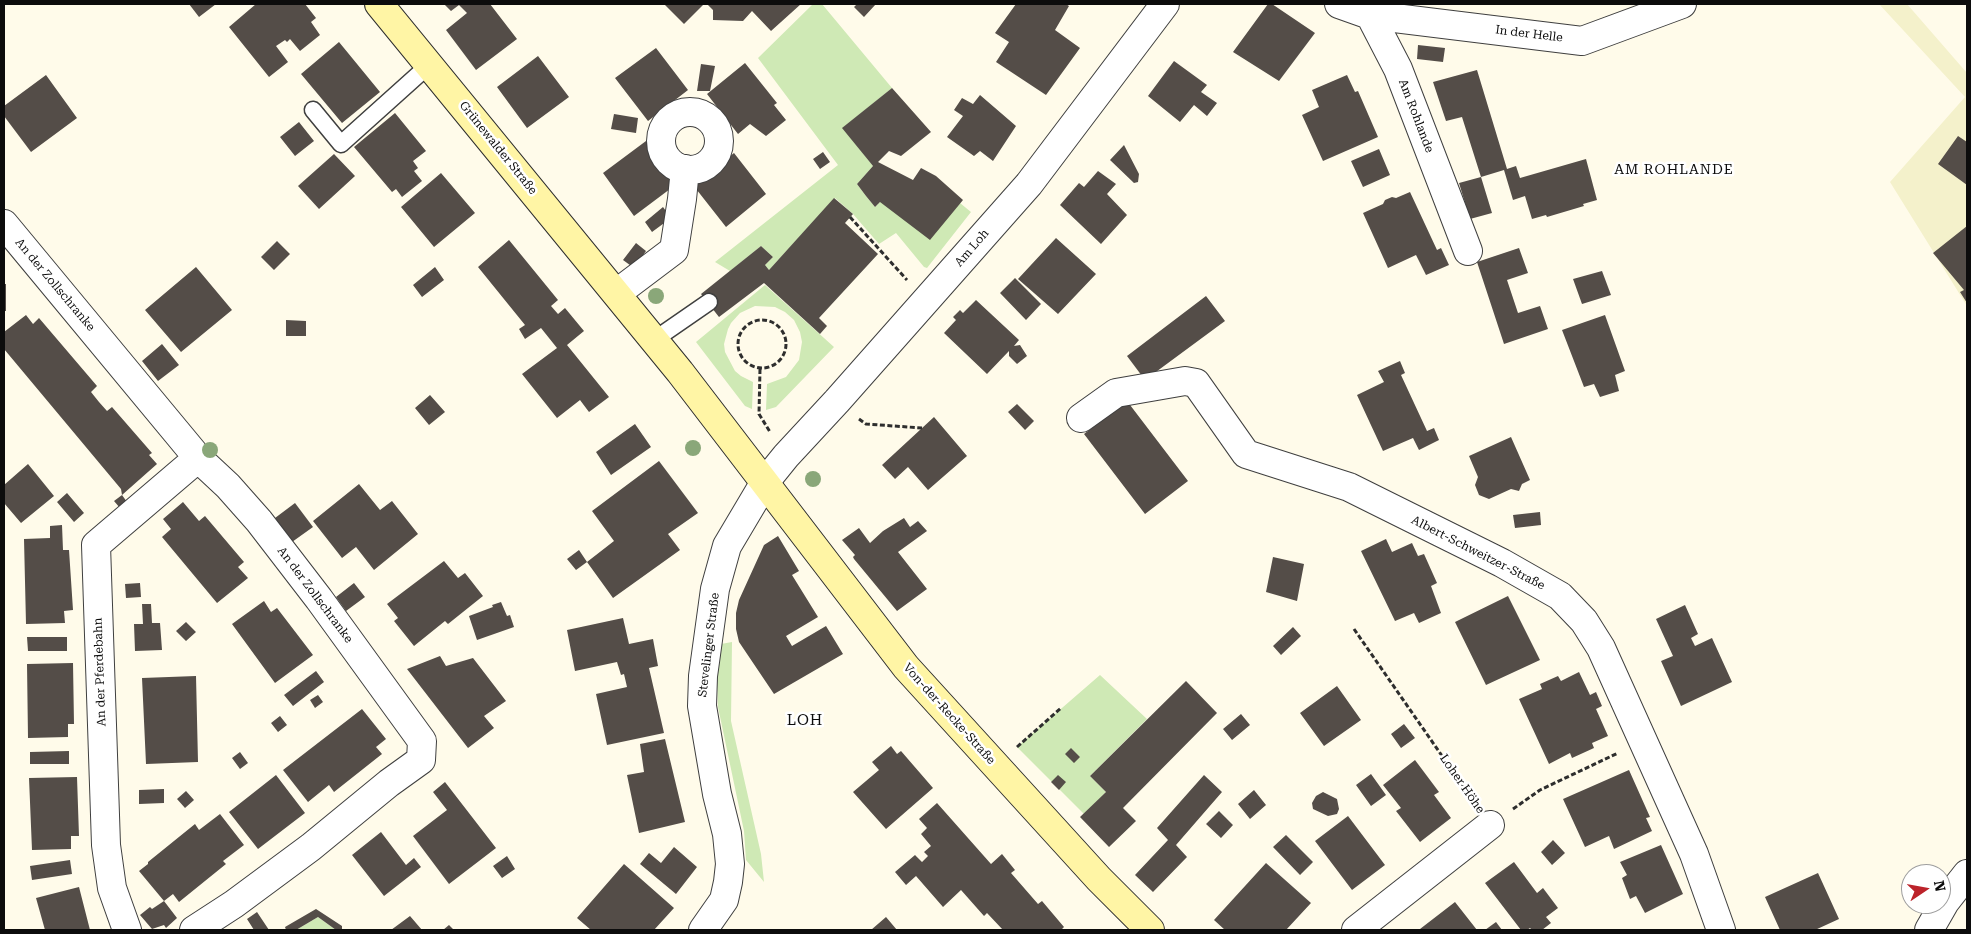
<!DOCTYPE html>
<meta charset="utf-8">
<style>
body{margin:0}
#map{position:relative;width:1971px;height:934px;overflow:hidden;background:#fffbea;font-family:"Roboto Serif",serif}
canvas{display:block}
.frame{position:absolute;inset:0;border:5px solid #0c0c0c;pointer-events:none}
.north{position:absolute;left:1901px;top:864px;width:50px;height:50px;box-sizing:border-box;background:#fff;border:1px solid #9e9e9e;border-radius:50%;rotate:78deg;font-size:14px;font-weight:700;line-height:20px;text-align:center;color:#0c0c0c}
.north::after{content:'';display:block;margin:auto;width:18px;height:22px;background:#bc232a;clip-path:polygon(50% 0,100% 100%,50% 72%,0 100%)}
</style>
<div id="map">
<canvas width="1971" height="934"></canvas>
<div class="frame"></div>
<div class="north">N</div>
</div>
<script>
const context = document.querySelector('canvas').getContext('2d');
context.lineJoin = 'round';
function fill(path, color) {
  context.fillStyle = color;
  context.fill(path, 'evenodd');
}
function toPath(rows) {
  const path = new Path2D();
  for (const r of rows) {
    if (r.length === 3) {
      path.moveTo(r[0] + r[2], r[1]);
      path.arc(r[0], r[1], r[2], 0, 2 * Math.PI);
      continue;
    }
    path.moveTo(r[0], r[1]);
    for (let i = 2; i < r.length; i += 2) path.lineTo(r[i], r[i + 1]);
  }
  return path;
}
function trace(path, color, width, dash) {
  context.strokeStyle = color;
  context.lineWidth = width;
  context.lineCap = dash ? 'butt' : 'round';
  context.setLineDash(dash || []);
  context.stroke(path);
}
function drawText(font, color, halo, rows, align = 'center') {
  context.font = font + ' "Roboto Serif",serif';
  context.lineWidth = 5;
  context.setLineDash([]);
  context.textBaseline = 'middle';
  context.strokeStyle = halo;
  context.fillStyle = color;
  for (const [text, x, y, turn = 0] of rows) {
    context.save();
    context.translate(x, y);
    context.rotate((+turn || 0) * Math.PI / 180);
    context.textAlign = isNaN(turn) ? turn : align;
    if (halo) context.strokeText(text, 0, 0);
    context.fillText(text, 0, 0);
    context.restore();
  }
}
fill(toPath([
 [1879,4,1907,4,1967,73,1967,306,1890,182,1965,97]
]), '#f4f1cb');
fill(toPath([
 [813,4,822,4,892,88,843,128,873,166,857,184,866,196,875,207,880,202,960,203,971,212,927,268,924,267,896,233,879,244,853,214,835,198,769,270,765,265,773,257,761,246,730,271,715,262,838,165,758,58],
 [765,285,834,347,776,407,766,410,767,384,786,377,799,360,802,342,800,332,794,320,785,312,775,307,755,306,740,313,731,323,728,329,724,344,725,352,735,371,741,376,753,382,752,409,745,406,696,342],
 [732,642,731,721,761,854,764,882,746,860,744,831,718,707,717,679,721,644],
 [1100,675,1147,719,1090,776,1106,792,1084,814,1017,747],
 [318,917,336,930,296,930]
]), '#cfe9b5');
fill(toPath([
 [189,4,216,4,199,17],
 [256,4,305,4,316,18,311,22,320,35,300,51,290,39,287,42,285,40,276,46,288,62,269,77,229,27],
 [444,4,490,4,517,39,476,70,446,30,467,13,459,5,451,11],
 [664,4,704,4,684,24],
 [707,4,801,4,771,31,752,11,743,21,713,20,713,10],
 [857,4,876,4,864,17,854,7],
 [1016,4,1066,4,1069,6,1055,30,1080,48,1046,95,996,62,1009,42,995,33],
 [1268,4,1272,4,1315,33,1279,81,1233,52],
 [339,42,380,92,342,123,301,74],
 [1418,45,1445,48,1443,62,1417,59],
 [656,48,688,90,648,121,615,78],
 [538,56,569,97,527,128,497,87],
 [1174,61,1207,85,1201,92,1217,103,1207,116,1194,105,1180,122,1148,96],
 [745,63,777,103,774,105,786,120,766,136,750,124,738,134,707,94],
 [701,64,715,66,710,91,697,91],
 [1477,70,1507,169,1516,166,1520,178,1586,159,1597,200,1583,204,1584,206,1547,217,1546,215,1532,219,1525,196,1513,200,1504,170,1481,177,1462,117,1446,121,1433,82],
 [46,75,77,118,31,152,4,116,4,106],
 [1347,75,1355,92,1358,91,1378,137,1323,161,1302,115,1319,107,1312,90],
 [892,88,931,132,901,156,889,151,878,162,913,180,921,168,936,176,963,200,930,240,880,202,875,207,866,196,857,184,873,166,842,128],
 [980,95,1016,126,993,161,980,151,974,156,947,137,963,116,954,110,962,98,973,104],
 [395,113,426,151,413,161,418,168,414,171,422,181,402,197,396,189,392,192,354,147],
 [614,114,638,118,636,133,611,129],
 [299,122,314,141,295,156,280,137],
 [1958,136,1967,142,1967,185,1938,164],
 [646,141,678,183,634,216,603,173],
 [1124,145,1139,174,1138,182,1134,183,1110,160],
 [1379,149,1390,175,1363,187,1351,161],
 [823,152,830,162,820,169,813,159],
 [734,153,766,194,726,227,693,185],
 [334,154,355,176,319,209,298,186],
 [1098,171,1116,184,1107,194,1127,215,1101,244,1060,205,1079,183,1084,187],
 [441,173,475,213,434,247,401,207],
 [1481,177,1492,213,1470,219,1459,183],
 [1410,192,1437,250,1441,248,1449,265,1426,275,1416,255,1388,268,1363,213,1383,204,1385,200,1392,197,1396,198],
 [834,198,853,214,845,223,878,254,819,318,827,326,820,334,764,283,719,317,701,294,761,246,773,257,765,265,769,270],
 [663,207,671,218,652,232,645,222],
 [1967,226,1967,303,1960,292,1964,290,1933,253],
 [1056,238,1096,274,1058,314,1018,279],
 [509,240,558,300,551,306,558,314,565,308,584,331,567,345,609,397,589,412,580,400,557,418,522,374,557,348,541,328,525,339,519,329,525,325,478,267],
 [277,241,290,254,274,270,261,257],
 [636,243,646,251,634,268,623,260],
 [1519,248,1528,273,1507,280,1518,313,1540,306,1548,329,1504,344,1477,262],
 [196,267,232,310,181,352,145,310],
 [435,267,444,280,422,297,413,285],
 [1602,271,1611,295,1582,304,1573,279],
 [1015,278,1041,304,1026,320,1000,293],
 [4,284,6,284,6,311,4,311],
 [1206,296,1225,321,1145,380,1127,356],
 [976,300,1019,340,1014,346,1020,345,1027,356,1017,364,1009,356,1009,351,987,374,944,333,956,320,953,317,960,310,963,313],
 [26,315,33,324,39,318,97,386,91,392,99,402,107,411,112,407,152,453,149,455,157,464,122,495,121,489,4,349,4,332],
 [1605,315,1625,371,1615,375,1619,391,1600,397,1594,384,1584,387,1562,330],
 [286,320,306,321,306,336,286,336],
 [162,344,179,365,158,381,142,361],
 [1400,361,1405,373,1401,375,1427,431,1434,428,1439,440,1419,450,1413,438,1383,451,1357,395,1384,382,1378,371],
 [430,395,445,412,429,425,415,408],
 [1127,401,1188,481,1145,514,1084,434],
 [1017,404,1034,421,1025,430,1008,412],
 [934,417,967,456,928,490,908,467,895,479,882,465],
 [635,424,651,447,611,475,596,452],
 [1511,437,1530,480,1522,484,1519,491,1511,489,1489,499,1479,495,1475,485,1478,477,1469,456],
 [659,461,698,513,668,534,680,550,613,598,587,562,614,541,592,511],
 [28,464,54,496,21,523,4,503,4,485],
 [359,484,380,510,392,501,418,534,374,570,356,547,342,558,313,521],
 [67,493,84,513,74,522,57,502],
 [122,495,127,502,120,508,114,501],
 [183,502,199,521,205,516,244,562,238,567,248,578,217,603,162,537,171,529,163,519],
 [295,503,313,527,292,542,275,518],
 [1540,512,1541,525,1515,528,1513,515],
 [904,518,910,527,918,521,927,531,898,552,927,589,897,611,854,559,853,557,855,555,842,540,859,528,870,543,883,531],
 [62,525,63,550,69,550,73,610,64,611,65,623,26,624,24,539,50,538,50,526],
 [778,536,799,571,792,575,818,617,786,636,792,646,826,626,843,654,774,694,739,642,736,629,736,613,739,600,764,545],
 [1386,539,1392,552,1412,543,1418,556,1424,554,1437,583,1431,586,1441,613,1419,623,1414,613,1395,621,1361,551],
 [579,550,587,562,576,570,567,559],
 [1273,557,1304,564,1297,601,1266,592],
 [444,561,458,578,465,573,483,596,448,624,445,621,414,646,394,621,398,618,387,604],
 [140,583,141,597,126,598,125,584],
 [354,583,365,597,346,611,336,597],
 [1508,596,1540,660,1486,685,1455,622],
 [264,601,271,612,277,608,313,655,275,683,232,624],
 [501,602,507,616,510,615,514,627,477,640,469,616,493,607,492,605],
 [142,604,151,604,152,623,160,623,162,650,135,651,134,624,143,624],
 [1685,605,1698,634,1691,638,1695,646,1712,638,1732,682,1681,706,1661,661,1673,656,1656,619],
 [623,618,629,644,653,639,658,666,649,668,664,733,607,745,596,694,627,687,624,674,621,675,617,662,575,671,567,630],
 [186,622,196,632,186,641,176,631],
 [1293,627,1301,636,1281,655,1273,646],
 [27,637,67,637,67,651,28,651],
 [440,656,446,666,473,658,506,701,484,716,494,728,468,748,407,669],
 [73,663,74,724,68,724,68,737,28,738,27,664],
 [316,671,324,682,293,706,284,695],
 [1579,672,1590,695,1596,692,1602,706,1596,709,1608,736,1592,743,1594,748,1572,758,1570,753,1549,764,1519,699,1542,689,1540,684,1558,676,1561,681],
 [196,676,198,762,146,764,142,678],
 [1186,681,1217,713,1123,808,1136,821,1109,847,1080,817,1106,792,1090,776],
 [1337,686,1361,720,1324,746,1300,713],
 [318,695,323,702,315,708,310,700],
 [362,709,386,739,376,747,382,754,334,792,329,785,308,802,283,770],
 [1241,714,1250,725,1232,740,1223,729],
 [280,716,287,725,278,732,271,723],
 [1404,724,1415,738,1401,748,1391,734],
 [665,739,685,822,639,833,627,775,644,772,640,744],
 [891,746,897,754,901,751,933,788,886,829,853,792,879,770,872,762],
 [1071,748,1080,757,1074,763,1065,754],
 [69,751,69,764,30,764,30,752],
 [240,752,248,763,240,769,232,758],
 [1415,760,1439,792,1434,795,1451,818,1420,842,1396,811,1401,808,1383,785],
 [1629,770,1650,817,1646,818,1652,831,1614,849,1609,836,1585,847,1563,799],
 [1371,774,1386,795,1371,806,1356,785],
 [276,775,305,813,258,849,229,812],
 [1058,775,1066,782,1059,790,1051,782],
 [1204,775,1222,792,1176,845,1187,857,1153,892,1135,875,1168,840,1157,828],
 [77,777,79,836,71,836,71,849,32,850,29,778],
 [445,782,496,848,449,884,413,836,447,810,433,792],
 [164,789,164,803,139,804,139,790],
 [1254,790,1266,805,1250,819,1238,804],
 [186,791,194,800,185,808,177,799],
 [1323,792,1337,799,1339,809,1337,814,1328,816,1313,809,1312,803,1316,796],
 [937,803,991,864,1002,854,1015,870,1011,873,1038,904,1042,901,1064,927,1061,930,1003,930,987,913,984,916,961,890,943,907,916,876,906,885,895,872,915,855,922,862,928,856,924,852,931,846,921,834,927,828,919,819],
 [1219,811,1233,825,1221,838,1206,824],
 [220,814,244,845,223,861,226,864,179,902,173,894,164,901,177,918,166,928,164,925,152,929,140,915,150,907,152,909,164,901,139,871,148,864,148,862,195,824,199,830],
 [1348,816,1385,865,1352,890,1315,841],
 [381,832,406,865,414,858,421,867,384,896,352,855],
 [1286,835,1313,862,1300,875,1273,847],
 [1553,840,1565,853,1552,865,1541,852],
 [1661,845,1683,894,1645,913,1636,896,1630,899,1622,878,1627,875,1620,862],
 [674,847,697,867,676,894,640,864,649,853,661,863],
 [507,856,515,869,502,878,493,866],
 [70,860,72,874,32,880,30,866],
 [1514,862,1537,893,1543,888,1558,908,1546,917,1551,923,1542,930,1532,930,1530,928,1527,930,1521,930,1485,883],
 [1266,863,1311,903,1286,930,1225,930,1214,920],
 [624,864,674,908,654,930,591,930,577,918],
 [1818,873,1839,919,1815,930,1780,930,1765,897],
 [79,887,90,930,45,930,36,898],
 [1455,902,1477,930,1421,930,1420,929],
 [316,909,342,926,342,930,336,930,318,917,296,930,286,930,285,927],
 [257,912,269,930,254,930,247,919],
 [410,916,422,930,391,930],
 [886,917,897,930,871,930],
 [1496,922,1502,930,1485,930],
 [449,925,454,930,443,930]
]), '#544d48');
const lane = toPath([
 [313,110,341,144,429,65],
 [654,340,709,302]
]);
const street = toPath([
 [1339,4,1370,15,1398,69,1468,251],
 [1370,15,1582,41,1682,4],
 [690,141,29],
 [4,224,198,458,228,486,259,521,319,599,422,741,421,760,389,783,311,847,234,904,194,930],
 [617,293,674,250,682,199,685,169],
 [1081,418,1116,393,1185,381,1196,383,1246,454,1349,487,1502,563,1560,596,1584,621,1601,648,1694,854,1721,930],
 [127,930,112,888,106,845,96,545,198,458],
 [703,930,724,900,728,882,730,864,727,834,717,794,702,706,703,676,715,589,727,546,765,482,786,456,837,401,1029,184,1165,4],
 [1356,930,1490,825],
 [1929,930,1945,902,1967,874]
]);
const secondary = toPath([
 [379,4,680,372,906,667,1099,879,1150,930]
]);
trace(lane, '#3f3f3f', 19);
trace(street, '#3f3f3f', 30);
trace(secondary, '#2e2e2e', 30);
trace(toPath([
 [850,217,907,280],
 [762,344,24],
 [760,369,759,414,770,432],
 [859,419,866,424,922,428],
 [1354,629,1474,802],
 [1017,747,1061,708],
 [1513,809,1540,790,1618,753]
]), '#2e2e2e', 3, [5, 2.5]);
trace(lane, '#fff', 16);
trace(street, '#fff', 28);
trace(secondary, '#fff5a5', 28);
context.fillStyle = '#8aa779';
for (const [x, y] of [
 [656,296],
 [693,448],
 [210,450],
 [813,479]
]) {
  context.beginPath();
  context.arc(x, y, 8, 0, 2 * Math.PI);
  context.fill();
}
drawText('12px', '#0c0c0c', '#fff', [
 ["In der Helle",1529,34,7],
 ["Am Rohlande",1416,116,69],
 ["Grünewalder Straße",498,148,51],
 ["Am Loh",972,248,-49],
 ["An der Zollschranke",55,285,50],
 ["Albert-Schweitzer-Straße",1478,553,27],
 ["An der Zollschranke",315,595,53],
 ["Stevelinger Straße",709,645,-83],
 ["An der Pferdebahn",100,672,-92],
 ["Von-der-Recke-Straße",949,714,48],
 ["Loher Höhe",1462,784,55]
]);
context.letterSpacing = '1px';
drawText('14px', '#0c0c0c', '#fff', [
 ["AM ROHLANDE",1674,170]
]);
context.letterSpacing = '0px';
context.letterSpacing = '1px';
drawText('15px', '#0c0c0c', '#fff', [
 ["LOH",805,721]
]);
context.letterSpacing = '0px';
</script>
